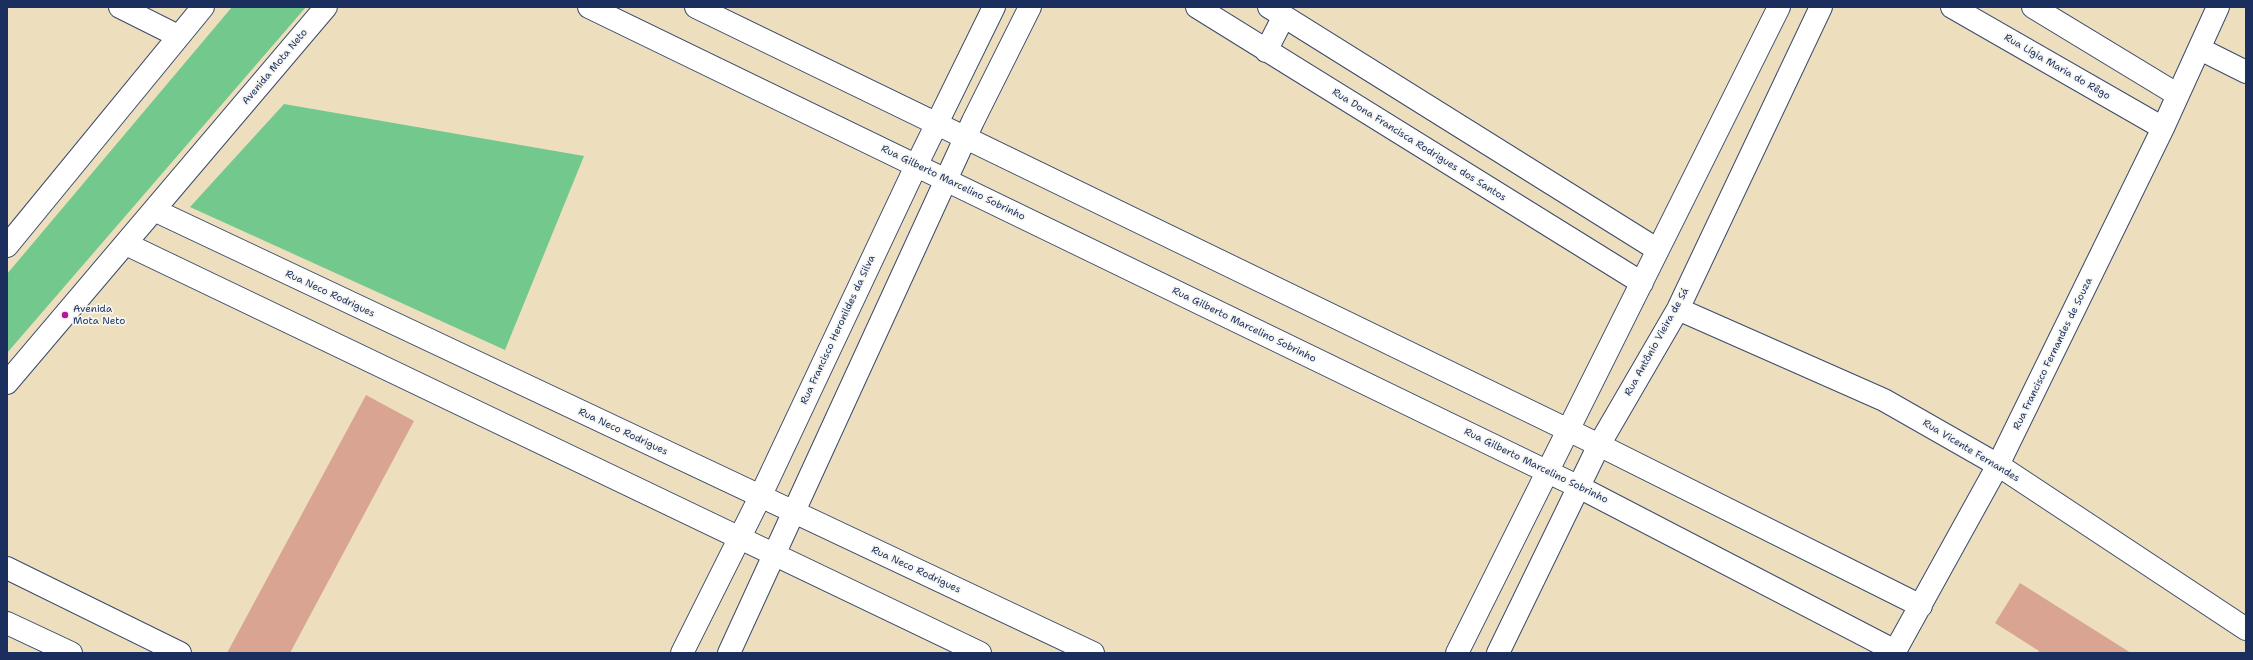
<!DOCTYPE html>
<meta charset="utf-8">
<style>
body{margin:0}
#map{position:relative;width:2253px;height:660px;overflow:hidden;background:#eddfbd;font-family:"Shantell Sans",sans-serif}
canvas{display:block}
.frame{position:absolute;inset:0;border:8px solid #1b2f5e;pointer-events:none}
</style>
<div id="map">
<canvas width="2253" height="660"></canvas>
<div class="frame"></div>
</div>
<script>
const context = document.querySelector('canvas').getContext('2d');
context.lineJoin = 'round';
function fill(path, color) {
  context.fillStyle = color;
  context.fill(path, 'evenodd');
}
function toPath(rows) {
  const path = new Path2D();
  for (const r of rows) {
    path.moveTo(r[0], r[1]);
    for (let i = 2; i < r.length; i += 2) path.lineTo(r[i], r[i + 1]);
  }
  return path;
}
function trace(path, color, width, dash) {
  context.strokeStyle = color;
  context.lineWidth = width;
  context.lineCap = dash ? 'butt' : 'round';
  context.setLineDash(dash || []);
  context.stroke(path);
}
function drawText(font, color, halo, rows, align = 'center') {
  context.font = font + ' "Shantell Sans",sans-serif';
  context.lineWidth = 3.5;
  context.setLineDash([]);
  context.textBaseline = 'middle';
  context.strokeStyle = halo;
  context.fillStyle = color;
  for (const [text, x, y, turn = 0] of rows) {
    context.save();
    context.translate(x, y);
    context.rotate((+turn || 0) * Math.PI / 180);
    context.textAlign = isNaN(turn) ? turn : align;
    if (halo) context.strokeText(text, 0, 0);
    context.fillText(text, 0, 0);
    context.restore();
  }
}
fill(toPath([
 [232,7,306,7,7,353,7,274],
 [284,104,584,156,505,350,190,207]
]), '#73c88d');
fill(toPath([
 [366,395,414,421,290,653,227,653],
 [2020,583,2131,653,2038,653,2039,651,1995,623]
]), '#daa492');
const minor = toPath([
 [120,7,178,36],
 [589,7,1579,487,1895,651],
 [696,7,1599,445,1921,606],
 [1197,7,1642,283],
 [1269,7,1658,250],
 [1952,7,2163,128],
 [2033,7,2178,95],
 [2200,49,2246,72],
 [1266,51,1284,16],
 [154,210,1093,653],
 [126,244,980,653],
 [7,246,203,7],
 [1678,309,1884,400,1998,465,2246,629],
 [7,383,326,7],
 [7,568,180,653],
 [7,623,71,653],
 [682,653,760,497,916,166,994,7],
 [729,653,973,121,1030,7],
 [1457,653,1779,7],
 [1498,653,1599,445,1678,309,1821,7],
 [1894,653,1998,465,2163,128,2218,7]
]);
trace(minor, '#3a496c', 24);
trace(minor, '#fff', 22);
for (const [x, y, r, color] of [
 [65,315,4,"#b5179e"]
]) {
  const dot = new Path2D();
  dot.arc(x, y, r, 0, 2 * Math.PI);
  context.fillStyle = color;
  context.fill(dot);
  trace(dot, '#f6f6f2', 1.5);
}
drawText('10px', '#1b2f5e', '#f6f6f2', [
 ["Avenida Mota Neto",275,67,-50],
 ["Rua Lígia Maria do Rêgo",2057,67,30],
 ["Rua Dona Francisca Rodrigues dos Santos",1419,145,32],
 ["Rua Gilberto Marcelino Sobrinho",953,183,26],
 ["Rua Neco Rodrigues",330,294,25],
 ["Rua Gilberto Marcelino Sobrinho",1244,325,26],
 ["Rua Francisco Heronildes da Silva",838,330,-65],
 ["Rua Antônio Vieira de Sá",1657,342,-61],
 ["Rua Francisco Fernandes de Souza",2053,354,-64],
 ["Rua Neco Rodrigues",623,432,25],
 ["Rua Vicente Fernandes",1971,451,31],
 ["Rua Gilberto Marcelino Sobrinho",1536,466,26],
 ["Rua Neco Rodrigues",916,570,25]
]);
drawText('10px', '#1b2f5e', '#f6f6f2', [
 ["Avenida",73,309],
 ["Mota Neto",73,321]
], 'left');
</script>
